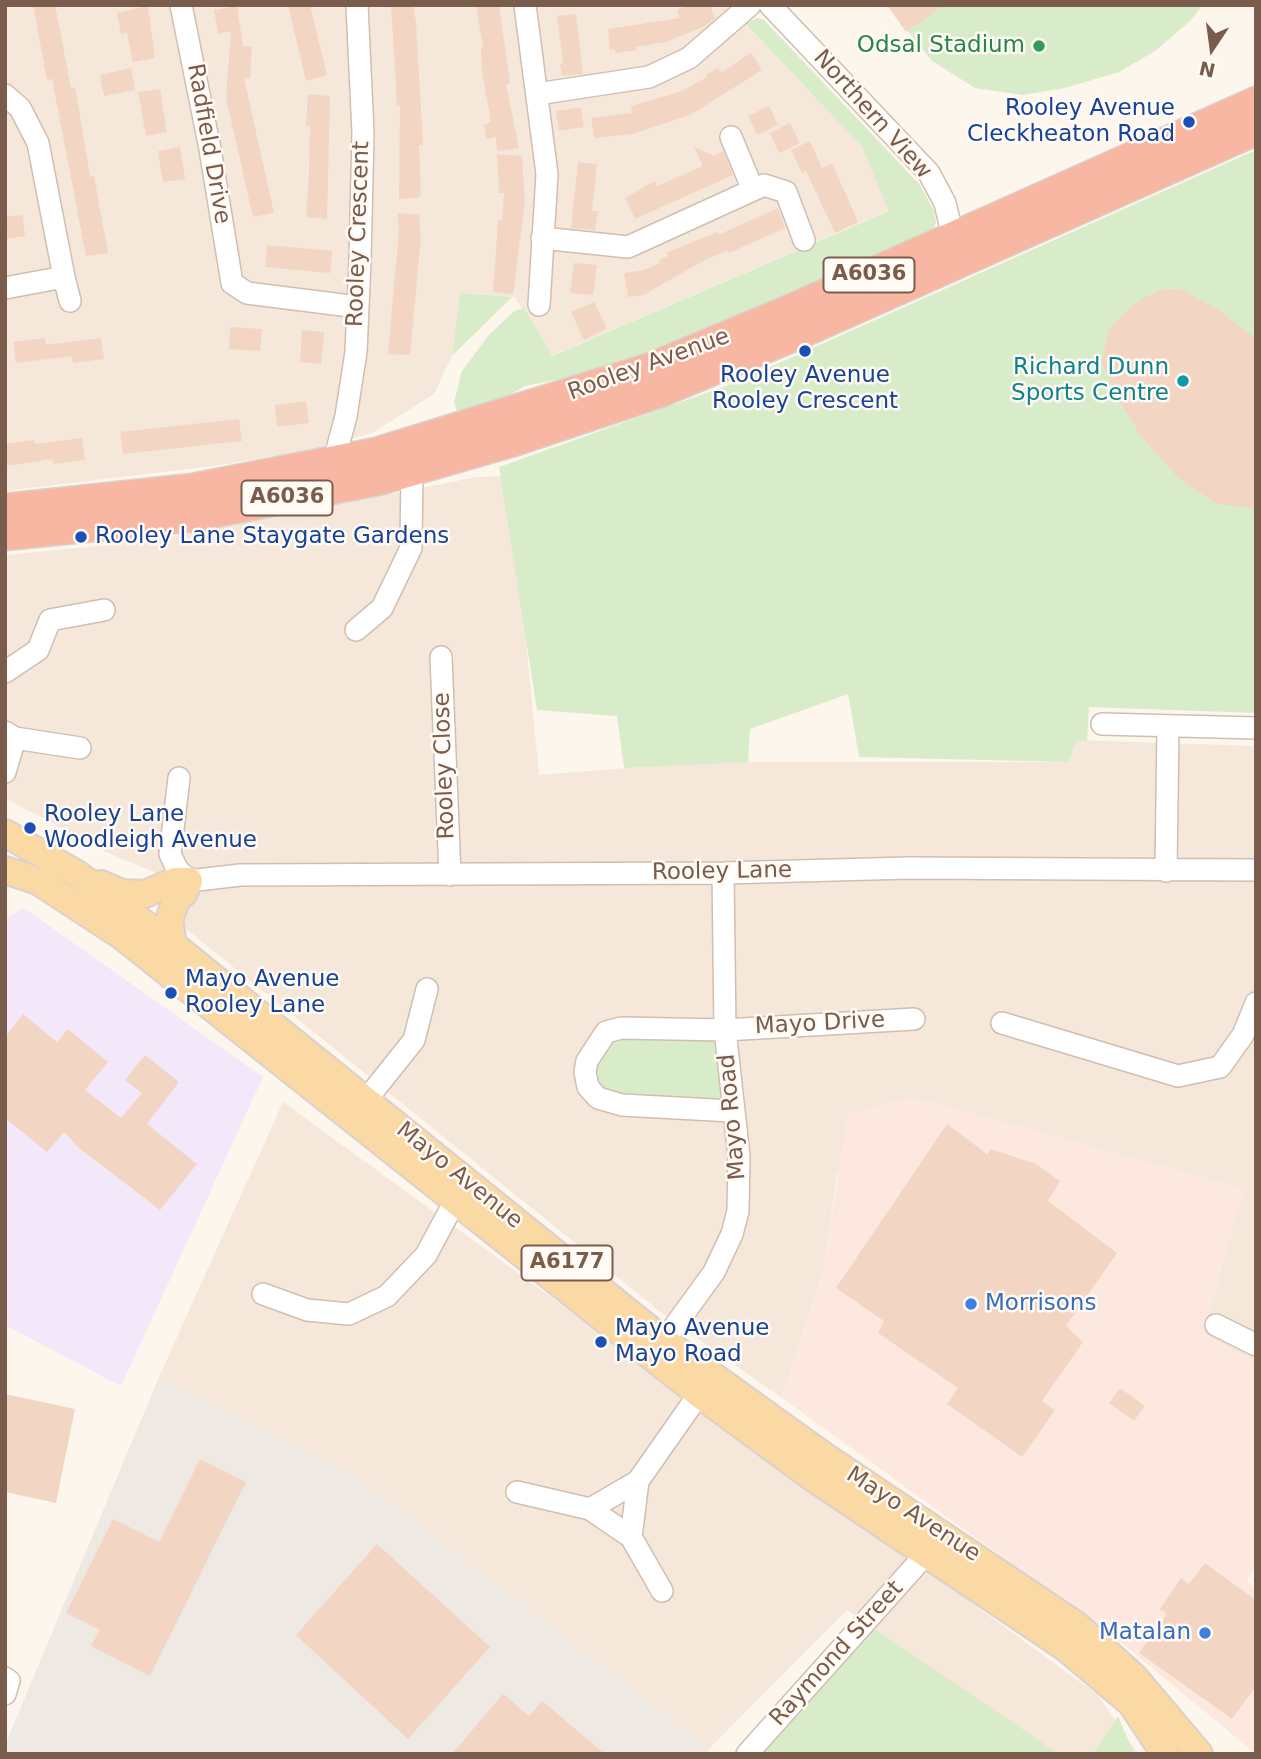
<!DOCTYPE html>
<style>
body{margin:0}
#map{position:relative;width:1261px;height:1759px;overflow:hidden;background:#fdf6ec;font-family:"DejaVu Sans",sans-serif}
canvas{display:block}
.frame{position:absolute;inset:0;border:7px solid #7a5c4d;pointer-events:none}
.north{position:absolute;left:1177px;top:14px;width:70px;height:70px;-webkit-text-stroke:5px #fffaf3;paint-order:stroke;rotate:193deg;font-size:19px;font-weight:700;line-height:28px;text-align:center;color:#7a5c4d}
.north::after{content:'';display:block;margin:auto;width:24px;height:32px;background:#7a5c4d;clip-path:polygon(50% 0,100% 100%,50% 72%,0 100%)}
</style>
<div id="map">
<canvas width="1261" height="1759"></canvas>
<div class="frame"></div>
<div class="north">N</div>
</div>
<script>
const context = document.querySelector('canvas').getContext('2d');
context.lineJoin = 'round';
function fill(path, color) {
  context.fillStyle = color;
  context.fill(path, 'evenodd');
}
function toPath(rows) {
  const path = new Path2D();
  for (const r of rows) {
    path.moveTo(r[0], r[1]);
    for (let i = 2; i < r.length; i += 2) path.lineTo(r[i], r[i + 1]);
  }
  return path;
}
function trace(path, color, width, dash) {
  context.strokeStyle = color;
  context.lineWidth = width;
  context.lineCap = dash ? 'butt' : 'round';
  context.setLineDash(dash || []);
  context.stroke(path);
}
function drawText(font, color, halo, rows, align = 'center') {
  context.font = font + ' "DejaVu Sans",sans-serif';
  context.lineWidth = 5;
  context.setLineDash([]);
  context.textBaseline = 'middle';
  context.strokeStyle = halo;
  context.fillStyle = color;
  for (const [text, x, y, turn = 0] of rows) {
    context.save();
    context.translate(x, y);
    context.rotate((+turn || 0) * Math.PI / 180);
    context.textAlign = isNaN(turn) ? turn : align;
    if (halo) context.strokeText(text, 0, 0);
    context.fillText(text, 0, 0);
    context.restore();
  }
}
fill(toPath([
 [5,5,728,5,862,147,890,210,551,356,515,297,460,293,452,356,434,394,372,433,316,449,221,465,5,491],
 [510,476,539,775,701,762,1069,762,1076,740,1256,746,1256,1363,1203,1334,1243,1189,911,1097,837,1174,824,1268,782,1398,663,1314,185,928,161,875,106,852,5,798,5,555,149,541,477,477],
 [283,1102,1098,1695,1138,1754,1041,1754,847,1610,709,1749,355,1475,159,1377]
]), '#f5e8da');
fill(toPath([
 [911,1097,1244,1189,1203,1333,1256,1363,1256,1564,1247,1582,1256,1588,1256,1754,1124,1645,782,1398,824,1268,847,1115]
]), '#fde8e0');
fill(toPath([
 [159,1377,355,1475,709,1749,706,1754,5,1754,5,1745]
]), '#efe9e4');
fill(toPath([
 [24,908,263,1077,121,1386,5,1325,5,919]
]), '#f3e8fa');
fill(toPath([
 [887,5,1203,5,1190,21,1155,51,1119,72,1065,88,1023,95,975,88,932,61],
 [758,18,764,20,920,185,934,211,936,223,932,230,712,329,589,373,525,386,492,405,458,414,454,402,462,371,488,336,514,311,524,308,552,356,889,211,862,147,745,23],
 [1256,150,1256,713,1089,707,1087,741,1076,741,1069,762,859,757,848,694,750,729,748,762,624,768,617,716,537,710,499,467,734,383],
 [460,293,512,297,452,356],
 [616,1036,708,1040,714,1043,721,1098,716,1102,612,1097,597,1084,595,1064],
 [873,1628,1059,1754,763,1754],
 [1118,1716,1134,1754,1093,1754]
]), '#d8ecc9');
fill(toPath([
 [33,5,55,5,71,88,75,87,90,177,94,176,108,253,86,256,52,79,47,80],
 [288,5,310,5,327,75,306,81],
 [391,5,413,5,416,22,423,145,419,145,421,194,418,198,399,199,400,105,397,105],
 [476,5,499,5,510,83,506,84,519,148,497,151,496,137,486,139,484,125,491,122,482,71,481,48,483,48],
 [688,5,710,5,715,18,705,26,666,42,636,47,636,50,616,53,615,49,610,50,608,29,680,18,677,10],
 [887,5,944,5,906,32],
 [148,6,155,58,133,62,127,33,121,34,117,13],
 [237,6,243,46,252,47,250,79,244,78,274,213,253,217,226,98,231,31,218,34,214,10],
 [576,14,583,74,562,76,560,64,563,63,557,16],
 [751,53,762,70,690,115,633,134,594,138,591,118,632,113,631,106,682,91,707,77,706,75,717,68,722,72],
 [131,68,135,90,104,96,100,75],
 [160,89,167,132,146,136,138,92],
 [308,94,330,96,327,219,306,217,309,169,310,126,306,126],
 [769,106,778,125,757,135,748,116],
 [581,107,584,127,559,131,556,111],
 [790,123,800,143,779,153,770,133],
 [810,141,822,168,832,163,858,222,835,233,806,171,802,173,791,150],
 [180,147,185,179,163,182,158,151],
 [694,147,714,156,723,151,733,175,635,219,625,198,655,181,657,186,703,166],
 [497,154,522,156,525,202,513,294,493,292,498,220,502,220,504,193,499,193],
 [578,162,597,164,592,211,598,211,595,230,571,228],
 [778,208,785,228,729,253,728,250,705,260,643,295,628,297,624,273,644,270,660,263,659,260,668,256,666,253,717,232,718,235],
 [397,213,419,215,421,238,410,355,388,354,399,230],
 [23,215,25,236,5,239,5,217],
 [267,245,332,251,330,273,265,267],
 [574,263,597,265,593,295,570,293],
 [1180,289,1217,309,1256,339,1256,508,1217,504,1179,479,1141,436,1118,399,1102,363,1108,331,1131,306,1159,290],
 [594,302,607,329,584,340,571,312],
 [230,327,262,329,260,351,229,349],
 [302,330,324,332,321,364,300,362],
 [45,338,46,345,101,338,104,359,73,363,72,356,16,363,13,342],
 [306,401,309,423,277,427,275,405],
 [239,419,242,441,123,454,120,432],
 [82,438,85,460,53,464,53,459,5,466,5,444,34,440,35,444],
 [23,1014,57,1042,68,1029,108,1062,85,1090,121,1118,142,1093,125,1080,145,1055,179,1082,147,1124,197,1164,160,1210,79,1148,64,1132,47,1152,5,1118,5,1037],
 [947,1124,987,1154,991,1149,1036,1164,1060,1181,1048,1201,1117,1253,1066,1326,1083,1342,1042,1401,1055,1410,1022,1457,947,1404,958,1388,878,1333,884,1321,836,1288],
 [1120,1388,1145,1406,1134,1421,1109,1403],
 [5,1394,75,1409,56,1503,5,1492],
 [200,1459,246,1482,150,1676,91,1646,100,1630,66,1613,113,1519,159,1542],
 [377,1544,490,1647,408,1739,296,1635],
 [1205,1563,1256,1600,1256,1686,1232,1719,1139,1653,1167,1614,1160,1609,1181,1578,1189,1584],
 [503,1694,529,1716,542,1701,605,1754,452,1754]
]), '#f3d5c3');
const minor = toPath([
 [181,5,210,149,232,283,247,293,358,307],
 [525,5,547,174,539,305],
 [770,5,929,173,945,203,953,237],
 [537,94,649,77,689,58,750,5],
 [5,95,20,108,38,143,64,277],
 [731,137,753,190],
 [542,238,628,247,764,185,786,192,804,240],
 [5,288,64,277,70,301],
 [334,461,346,416,356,352,360,261,363,133,357,5],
 [356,630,382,608,411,548,412,470],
 [441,657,450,875],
 [5,672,38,650,50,620,104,610],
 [1102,724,1256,728],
 [5,732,15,738,5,772],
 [15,738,80,748],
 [179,778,170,854,177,869,189,881,240,875,723,873,909,868,1256,870],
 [1166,871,1168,727],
 [1002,1023,1178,1076,1220,1067,1243,1035,1256,1003],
 [366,1100,414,1040,427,989],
 [732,1111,622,1105,598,1098,588,1087,585,1072,587,1061,606,1032,621,1028,725,1030,914,1019],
 [263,1294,307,1310,349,1314,387,1296,426,1255,455,1201],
 [1216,1325,1256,1345],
 [664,1341,714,1272,732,1234,738,1211,739,1156,725,1030,723,873],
 [517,1492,590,1509,638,1481],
 [590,1509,631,1537],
 [662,1591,631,1537,638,1481,699,1394],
 [5,1678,9,1681,5,1694],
 [747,1754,926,1554]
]);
const major = toPath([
 [5,833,77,874,173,945,664,1341,824,1456,1076,1625,1134,1677,1199,1754],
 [5,870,38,881,122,936,699,1394,809,1475,1066,1648,1131,1703,1165,1754],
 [101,884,122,893,145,894,175,881,189,881,184,893,177,898,169,920,173,945]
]);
const highway = toPath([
 [5,509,192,489,376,453,651,368,790,310,1256,102],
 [5,535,195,516,382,479,510,442,660,392,803,332,1256,130]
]);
trace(minor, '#d1beb0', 24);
trace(major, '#dad1cd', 30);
trace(highway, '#dad1cd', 33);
trace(minor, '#fff', 21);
trace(major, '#fbd9a5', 26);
trace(highway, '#f7b7a3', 30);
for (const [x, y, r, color] of [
 [1039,46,7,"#2e9e5b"],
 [1189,122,7,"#1a4fb4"],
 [805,351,7,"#1a4fb4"],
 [1183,381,7,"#0f9aa8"],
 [81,537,7,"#1a4fb4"],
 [30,828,7,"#1a4fb4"],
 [171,993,7,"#1a4fb4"],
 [971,1304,7,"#3f7fe0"],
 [601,1342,7,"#1a4fb4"],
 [1205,1633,7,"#3f7fe0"]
]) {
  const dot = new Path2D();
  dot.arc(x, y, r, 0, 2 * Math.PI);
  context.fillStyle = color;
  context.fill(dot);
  trace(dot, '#fffaf3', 2.5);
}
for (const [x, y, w] of [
 [869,275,91],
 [287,498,91],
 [567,1263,91]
]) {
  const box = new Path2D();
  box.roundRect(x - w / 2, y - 17.5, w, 35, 5);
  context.fillStyle = '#fffaf3';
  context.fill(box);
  trace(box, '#7a5c4d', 2);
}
drawText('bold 21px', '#7a5c4d', null, [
 ["A6036",869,275],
 ["A6036",287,498],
 ["A6177",567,1263]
]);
drawText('23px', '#27864d', '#fffaf3', [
 ["Odsal Stadium",1025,46]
], 'right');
drawText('23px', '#164399', '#fffaf3', [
 ["Rooley Avenue",1175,109,"right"],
 ["Cleckheaton Road",1175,135,"right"],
 ["Rooley Avenue",805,376,"center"],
 ["Rooley Crescent",805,402,"center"],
 ["Rooley Lane Staygate Gardens",95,537],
 ["Rooley Lane",44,815],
 ["Woodleigh Avenue",44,841],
 ["Mayo Avenue",185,980],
 ["Rooley Lane",185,1006],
 ["Mayo Avenue",615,1329],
 ["Mayo Road",615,1355]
], 'left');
drawText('23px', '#7a5c4d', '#fffaf3', [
 ["Northern View",872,115,48],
 ["Radfield Drive",208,144,80],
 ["Rooley Crescent",359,234,-88],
 ["Rooley Avenue",649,365,-20],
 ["Rooley Close",445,766,-92],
 ["Rooley Lane",722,872,-1],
 ["Mayo Drive",820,1024,-3],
 ["Mayo Road",733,1117,-95],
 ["Mayo Avenue",459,1176,39],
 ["Mayo Avenue",913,1515,33],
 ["Raymond Street",837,1654,-48]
]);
drawText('23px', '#0d838f', '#fffaf3', [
 ["Richard Dunn",1169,368],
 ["Sports Centre",1169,394]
], 'right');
drawText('23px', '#366cbe', '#fffaf3', [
 ["Morrisons",985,1304],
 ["Matalan",1191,1633,"right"]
], 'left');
</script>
